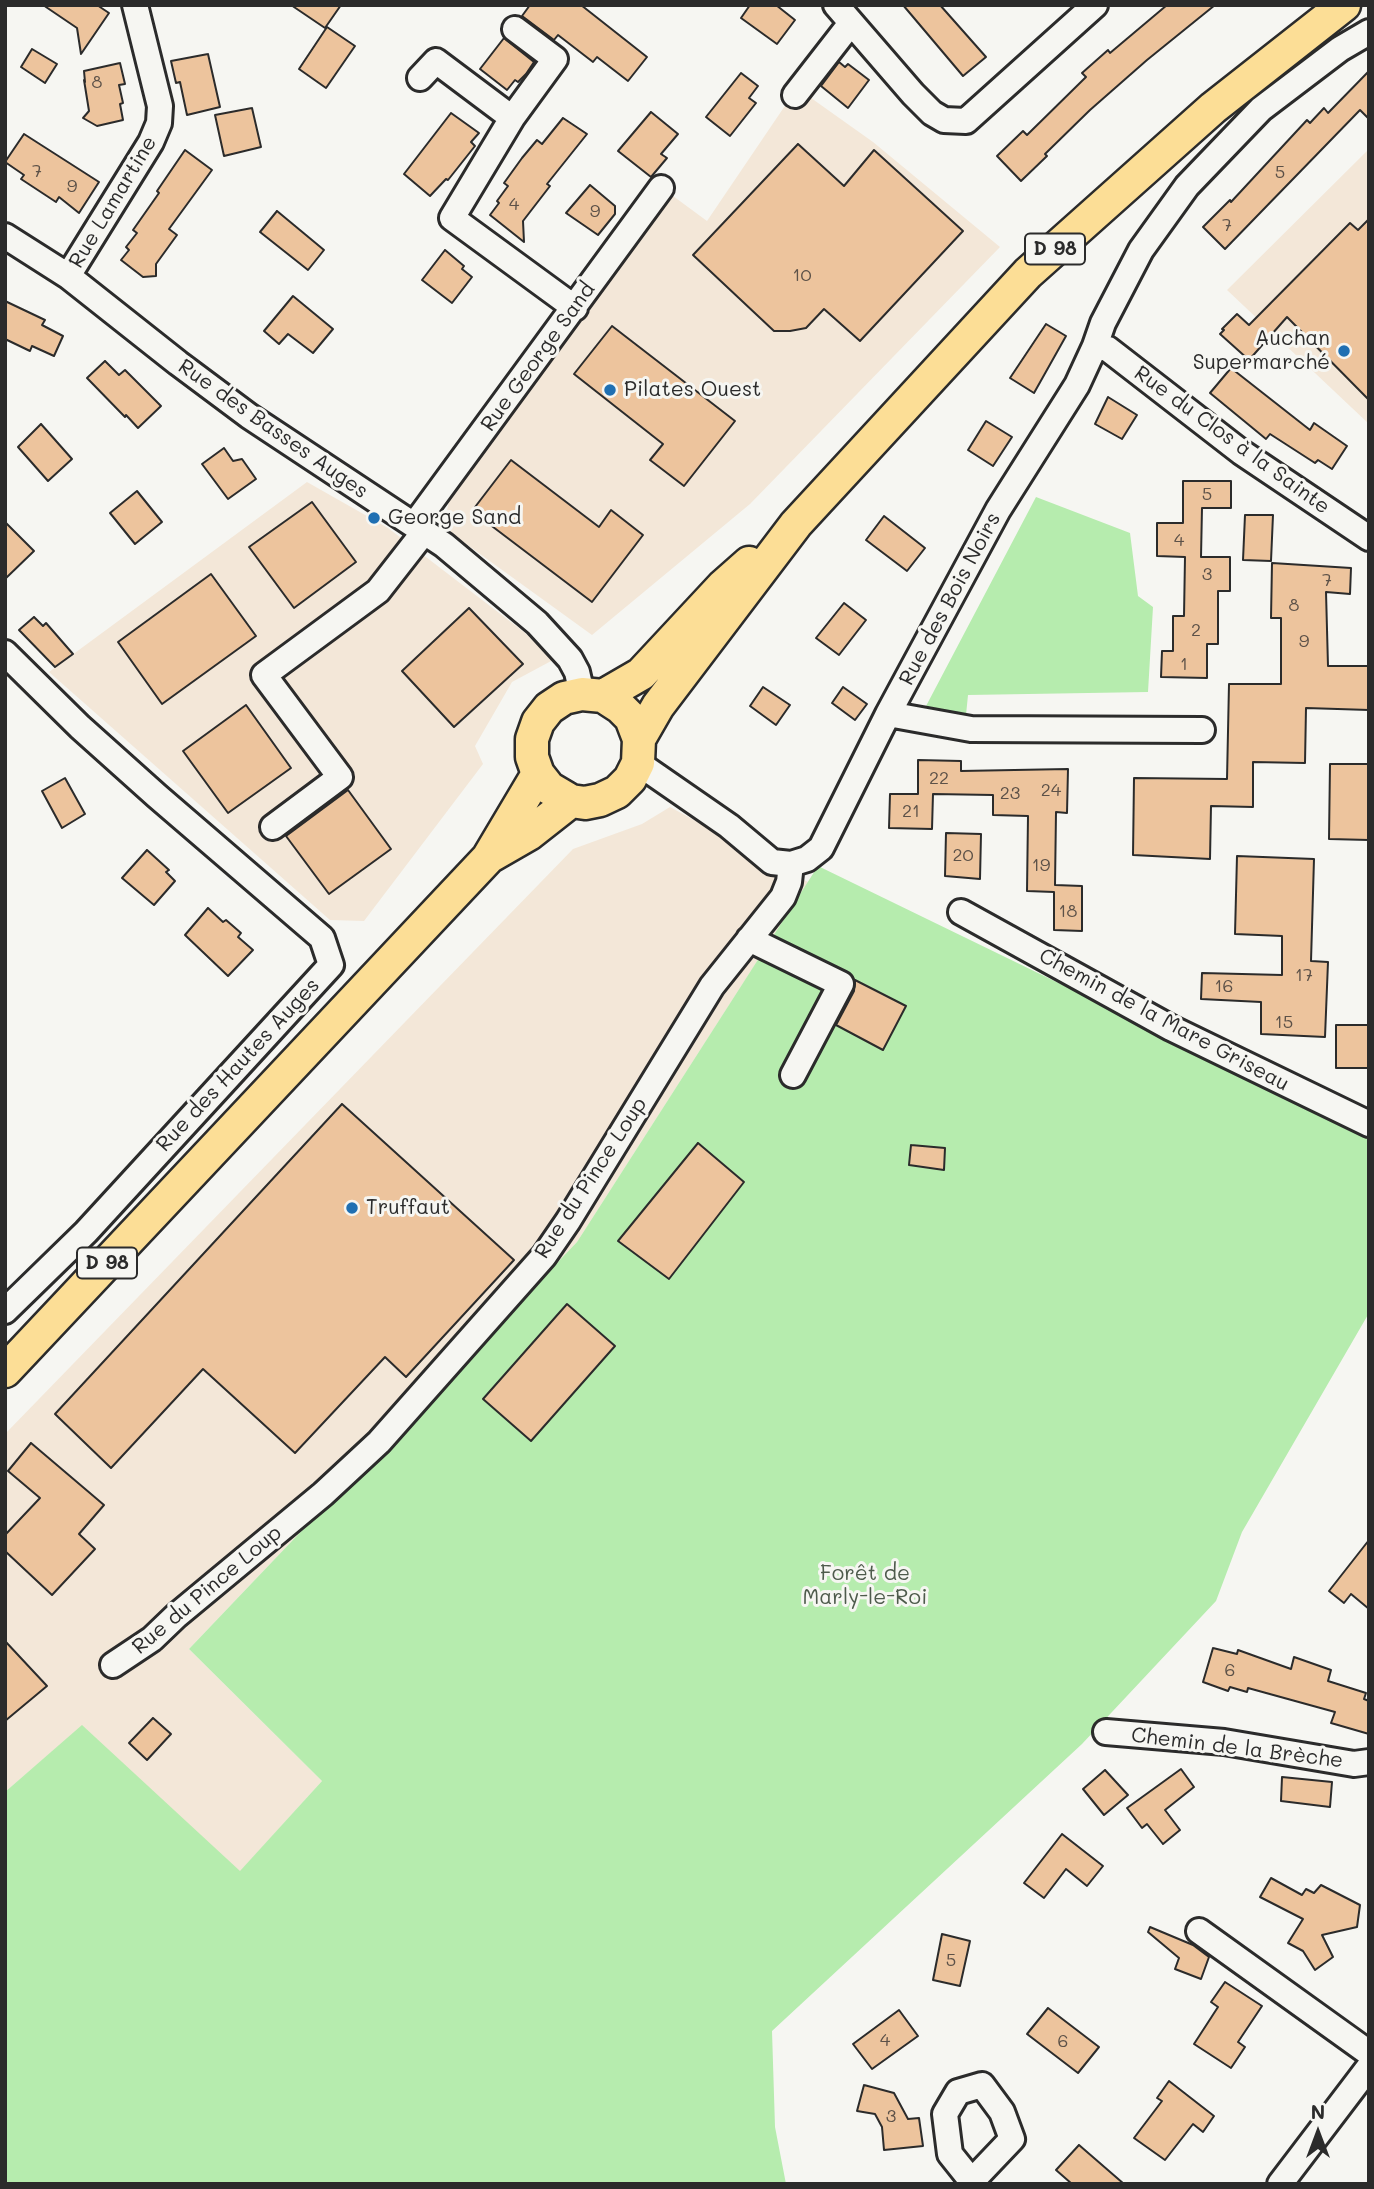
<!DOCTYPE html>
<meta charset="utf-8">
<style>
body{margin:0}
#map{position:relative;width:1374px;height:2189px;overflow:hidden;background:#f6f6f2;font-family:Mali,sans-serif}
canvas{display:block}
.frame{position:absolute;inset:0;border:7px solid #2b2b2b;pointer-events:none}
.north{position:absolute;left:1283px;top:2098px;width:70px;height:70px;-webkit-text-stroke:5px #f6f6f2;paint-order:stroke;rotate:0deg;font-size:19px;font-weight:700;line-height:28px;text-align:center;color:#2b2b2b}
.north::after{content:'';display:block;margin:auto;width:24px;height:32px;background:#2b2b2b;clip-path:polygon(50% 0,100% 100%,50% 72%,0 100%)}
</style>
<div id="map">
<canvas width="1374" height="2189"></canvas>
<div class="frame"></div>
<div class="north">N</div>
</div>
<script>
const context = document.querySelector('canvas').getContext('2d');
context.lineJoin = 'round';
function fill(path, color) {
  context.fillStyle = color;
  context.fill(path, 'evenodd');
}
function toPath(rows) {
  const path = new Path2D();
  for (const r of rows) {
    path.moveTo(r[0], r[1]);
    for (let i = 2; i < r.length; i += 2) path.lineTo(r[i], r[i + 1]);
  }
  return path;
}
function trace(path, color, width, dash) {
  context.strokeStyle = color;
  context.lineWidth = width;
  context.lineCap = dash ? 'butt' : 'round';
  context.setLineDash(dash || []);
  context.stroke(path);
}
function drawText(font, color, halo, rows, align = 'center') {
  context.font = font + ' Mali,sans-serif';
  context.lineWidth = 6;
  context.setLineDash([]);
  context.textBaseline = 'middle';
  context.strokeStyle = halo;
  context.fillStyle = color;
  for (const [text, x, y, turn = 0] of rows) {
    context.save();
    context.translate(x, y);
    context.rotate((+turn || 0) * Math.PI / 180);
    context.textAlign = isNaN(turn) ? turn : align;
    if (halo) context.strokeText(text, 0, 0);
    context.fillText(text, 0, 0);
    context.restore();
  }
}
fill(toPath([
 [797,88,873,142,1000,247,750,504,592,635,451,533,446,516,449,500,673,196,707,221],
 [1369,149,1369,424,1227,290],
 [307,482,388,528,524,632,553,660,512,682,475,746,483,764,364,921,330,920,49,672],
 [670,807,808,882,577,1242,189,1649,322,1781,240,1872,82,1726,5,1792,5,1434,573,849,642,824]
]), '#f3e7d8');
fill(toPath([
 [1036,497,1130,533,1138,596,1153,607,1148,692,968,695,966,715,925,708],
 [818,866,1293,1097,1369,1137,1369,1313,1242,1532,1216,1601,1082,1744,772,2031,775,2127,786,2184,5,2184,5,1792,82,1725,240,1871,322,1781,189,1649,577,1242]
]), '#b6ecae');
const building = toPath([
 [43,5,97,5,109,13,81,54,77,28,43,5],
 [291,5,341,5,325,28,291,5],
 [530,5,581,5,647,57,628,81,597,57,593,62,558,35,554,40,522,16,530,5],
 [750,5,776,5,795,20,777,44,741,18,750,5],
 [903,5,940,5,986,57,963,76,903,5],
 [1167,5,1215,5,1147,60,1090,110,1045,154,1047,156,1021,181,997,156,1023,131,1027,135,1086,77,1082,73,1108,50,1110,53,1167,5],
 [327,27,355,46,326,88,299,69,327,27],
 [504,38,534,62,526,74,518,82,515,80,507,90,480,69,504,38],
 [32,49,57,64,45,83,21,67,32,49],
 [208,54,220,107,187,115,180,82,176,83,171,61,208,54],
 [839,62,845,67,848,64,869,80,848,108,821,86,839,62],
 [120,63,125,84,119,85,123,103,120,104,123,120,97,126,83,118,89,111,84,80,85,82,84,71,120,63],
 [1369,71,1369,119,1360,110,1225,249,1203,227,1230,200,1231,202,1307,120,1310,123,1324,108,1328,113,1369,71],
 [741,73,758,86,749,98,756,103,730,136,706,117,741,73],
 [252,108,261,147,224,156,215,115,252,108],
 [651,112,678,134,661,154,667,158,651,177,618,151,651,112],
 [451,113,479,133,471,142,475,146,448,180,446,179,430,196,404,174,451,113],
 [563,118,587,134,547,184,550,186,523,221,524,242,490,215,499,203,497,201,508,186,504,183,522,158,537,140,542,144,563,118],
 [24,134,99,182,79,213,59,197,56,202,21,179,24,175,5,162,24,134],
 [798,144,844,186,874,150,963,231,860,341,824,309,806,328,790,331,774,331,693,255,798,144],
 [185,150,212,170,169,229,177,235,156,264,156,276,143,277,121,260,129,250,126,247,137,233,133,230,159,193,157,191,185,150],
 [590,185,615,206,615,214,598,235,566,213,590,185],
 [277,211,324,250,308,270,260,232,277,211],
 [1369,219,1369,400,1287,317,1249,360,1220,334,1224,330,1222,329,1237,314,1249,325,1350,223,1358,230,1369,219],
 [445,250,464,266,462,269,472,277,452,303,422,280,445,250],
 [293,296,333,329,313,353,288,334,279,344,264,331,293,296],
 [5,301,45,320,42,325,63,336,54,356,32,346,30,351,5,339,5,301],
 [1046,324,1066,336,1034,393,1010,378,1046,324],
 [612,326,735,421,684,486,650,460,663,444,574,374,612,326],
 [105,361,119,375,125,370,161,406,138,428,126,415,125,417,87,378,105,361],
 [1231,368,1310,430,1314,423,1347,446,1332,469,1318,460,1315,463,1270,434,1266,439,1210,393,1231,368],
 [1108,397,1137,415,1122,439,1095,424,1108,397],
 [986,421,1012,437,993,466,968,450,986,421],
 [41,424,72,459,48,481,18,447,41,424],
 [224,448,233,461,242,459,256,479,228,499,202,464,224,448],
 [511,460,599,527,611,510,643,535,592,602,472,511,511,460],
 [1183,481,1231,481,1231,508,1202,508,1201,557,1230,557,1230,591,1218,591,1218,644,1207,644,1207,678,1161,677,1162,651,1173,651,1173,616,1184,616,1185,557,1157,556,1157,523,1183,523,1183,481],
 [137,491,162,522,135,544,110,513,137,491],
 [312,502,356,562,294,608,249,547,312,502],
 [1245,515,1273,515,1271,561,1243,560,1245,515],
 [884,516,925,548,907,571,866,540,884,516],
 [5,522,34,551,5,579,5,522],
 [1272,563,1351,568,1350,594,1326,592,1328,666,1369,666,1369,710,1306,708,1305,763,1253,762,1253,807,1211,806,1210,859,1133,855,1134,778,1227,779,1229,684,1281,684,1281,618,1271,618,1272,563],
 [211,574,256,636,162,704,118,642,211,574],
 [844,603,866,620,839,655,816,638,844,603],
 [469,608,523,664,454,727,402,671,469,608],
 [34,617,43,626,46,623,73,654,55,667,19,630,34,617],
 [763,687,790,705,776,725,750,706,763,687],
 [843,687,867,704,855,720,832,703,843,687],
 [246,705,291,768,228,813,183,751,246,705],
 [918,760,961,761,961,771,1068,769,1067,813,1056,812,1055,885,1082,886,1082,931,1054,930,1054,892,1027,891,1028,816,993,815,993,795,933,794,932,829,889,828,890,794,918,794,918,760],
 [1330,764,1369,764,1369,840,1329,839,1330,764],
 [65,778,85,814,62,828,42,791,65,778],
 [348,790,391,849,329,894,286,836,348,790],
 [946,833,981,834,980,879,945,876,946,833],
 [147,850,169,870,166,872,175,881,154,905,122,878,147,850],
 [1237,856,1314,859,1311,961,1328,962,1325,1037,1261,1034,1261,1002,1201,999,1202,973,1282,975,1282,936,1235,934,1237,856],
 [208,908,223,922,226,920,241,933,238,937,253,950,228,976,185,935,208,908],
 [855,980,906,1006,883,1050,836,1025,854,991,855,980],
 [1336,1025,1369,1025,1369,1068,1336,1068,1336,1025],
 [342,1104,514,1260,406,1377,385,1357,295,1453,203,1369,111,1468,55,1414,342,1104],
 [698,1143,744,1182,669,1279,618,1241,698,1143],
 [911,1145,945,1148,944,1170,909,1165,911,1145],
 [567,1304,615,1346,531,1441,483,1399,567,1304],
 [31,1443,104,1505,79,1534,95,1549,52,1595,5,1551,5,1535,40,1498,8,1471,31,1443],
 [1369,1540,1369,1609,1351,1594,1344,1603,1329,1591,1369,1540],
 [5,1641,47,1686,5,1721,5,1641],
 [1213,1648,1237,1654,1238,1650,1291,1669,1294,1657,1331,1670,1328,1681,1366,1693,1364,1699,1369,1701,1369,1734,1331,1723,1335,1712,1248,1688,1247,1692,1230,1687,1228,1691,1203,1682,1213,1648],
 [153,1718,171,1734,147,1760,129,1743,153,1718],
 [1181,1769,1194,1787,1165,1810,1180,1830,1163,1844,1147,1824,1142,1828,1127,1808,1181,1769],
 [1105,1770,1128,1795,1104,1815,1083,1789,1105,1770],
 [1282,1777,1332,1782,1330,1807,1281,1801,1282,1777],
 [1062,1834,1103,1866,1087,1886,1066,1869,1044,1898,1024,1883,1062,1834],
 [1271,1878,1302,1895,1306,1889,1314,1893,1321,1885,1360,1905,1357,1927,1322,1935,1333,1957,1315,1970,1303,1951,1288,1943,1303,1919,1260,1897,1271,1878],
 [1150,1927,1193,1945,1209,1957,1201,1979,1175,1969,1179,1958,1148,1932,1150,1927],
 [942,1934,970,1941,960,1986,933,1980,942,1934],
 [1225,1982,1262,2006,1238,2042,1245,2047,1231,2068,1194,2044,1218,2007,1211,2002,1225,1982],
 [1048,2008,1099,2047,1078,2073,1027,2034,1048,2008],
 [899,2010,918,2036,872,2069,853,2044,899,2010],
 [1169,2081,1214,2116,1203,2132,1193,2124,1165,2160,1134,2138,1162,2101,1157,2098,1169,2081],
 [864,2085,894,2093,908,2119,919,2118,923,2146,884,2150,882,2127,875,2114,857,2111,864,2085],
 [1079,2145,1124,2184,1072,2184,1056,2170,1079,2145]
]);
fill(building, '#edc49d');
trace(building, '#2b2b2b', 2);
const minor = toPath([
 [836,5,913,94,932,113,944,120,966,121,1095,5],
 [515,29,555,59,512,118,452,218,575,308],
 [420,78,436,61,512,118],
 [795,95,851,23],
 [5,236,68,276,178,363,249,416,444,545,537,623,570,659,577,672,582,694],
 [68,276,151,142,159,123,160,106,135,5],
 [1095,346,1108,349,1241,452,1369,538],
 [414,525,661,188],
 [5,653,80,727,157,796,322,938,331,965,86,1232,5,1311],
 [888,714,971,729,1202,730],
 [638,763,729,826,772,862,791,864,807,859,821,848,888,714,998,510,1077,385,1095,346,1103,323,1141,250,1187,186,1261,109,1340,49,1369,32],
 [273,827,340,777,264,675,378,591,424,532],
 [961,912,1171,1028,1369,1124],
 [749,939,841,984,793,1075],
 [113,1665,152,1639,176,1616,323,1494,379,1442,544,1256,568,1221,712,986,783,897,789,882,791,864],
 [1106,1732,1224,1742,1354,1764,1369,1762],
 [1199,1931,1369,2053],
 [972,2181,1012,2139,1002,2112,982,2085,958,2092,945,2114,950,2154,974,2184],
 [1280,2184,1369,2067]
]);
const major = toPath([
 [603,696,641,674,723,586,749,563],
 [639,739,631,718,620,707,603,696,582,694,564,698,549,708,538,722,532,739,532,757,538,774,549,788,571,801,585,803,600,800,617,792,630,779,638,763,639,739,658,706,796,524,1028,273,1213,108,1344,5],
 [489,857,529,834,571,801],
 [5,1371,488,858,538,774]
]);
trace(minor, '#2b2b2b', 30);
trace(major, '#2b2b2b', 37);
trace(minor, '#f6f6f2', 24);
trace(major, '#fcde96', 32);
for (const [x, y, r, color] of [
 [1344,351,7,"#1f6fb2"],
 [610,390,7,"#1f6fb2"],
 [374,518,7,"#1f6fb2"],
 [352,1208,7,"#1f6fb2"]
]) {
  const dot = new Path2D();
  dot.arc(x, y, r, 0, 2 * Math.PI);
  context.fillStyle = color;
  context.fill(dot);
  trace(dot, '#f6f6f2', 2.5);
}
drawText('18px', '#5c5148', null, [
 ["8",97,82],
 ["7",37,171],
 ["5",1280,172],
 ["9",72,186],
 ["4",514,204],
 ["9",595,211],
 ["7",1227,225],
 ["10",802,275],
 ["5",1207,494],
 ["4",1179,540],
 ["3",1207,574],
 ["7",1327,580],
 ["8",1294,605],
 ["2",1196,630],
 ["9",1304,641],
 ["1",1184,664],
 ["22",939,778],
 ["24",1051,790],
 ["23",1010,793],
 ["21",911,811],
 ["20",963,855],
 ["19",1041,865],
 ["18",1068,911],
 ["17",1304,975],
 ["16",1224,986],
 ["15",1284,1022],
 ["6",1230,1670],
 ["5",951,1960],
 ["4",885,2040],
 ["6",1063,2041],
 ["3",891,2116]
]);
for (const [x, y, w] of [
 [1055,249,60],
 [107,1263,60]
]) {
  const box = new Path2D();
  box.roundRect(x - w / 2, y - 15.5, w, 31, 5);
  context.fillStyle = '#f6f6f2';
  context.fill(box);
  trace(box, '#2b2b2b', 2);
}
drawText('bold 19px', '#2b2b2b', null, [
 ["D 98",1055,249],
 ["D 98",107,1263]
]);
drawText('21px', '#2b2b2b', '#f6f6f2', [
 ["Rue Lamartine",113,202,-59],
 ["Rue George Sand",538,357,-54],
 ["Rue des Basses Auges",273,429,35],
 ["Rue du Clos à la Sainte",1232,440,36],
 ["Rue des Bois Noirs",950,599,-62],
 ["Chemin de la Mare Griseau",1164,1020,28],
 ["Rue des Hautes Auges",238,1065,-47],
 ["Rue du Pince Loup",591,1178,-57],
 ["Rue du Pince Loup",207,1590,-40],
 ["Chemin de la Brèche",1237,1748,7]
]);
drawText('21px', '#2b2b2b', '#f6f6f2', [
 ["Auchan",1330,339,"right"],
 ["Supermarché",1330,363,"right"],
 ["Pilates Ouest",624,390],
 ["George Sand",388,518],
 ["Truffaut",366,1208]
], 'left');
drawText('21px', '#4e5b4c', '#f6f6f2', [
 ["Forêt de",865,1574],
 ["Marly-le-Roi",865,1598]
]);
</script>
